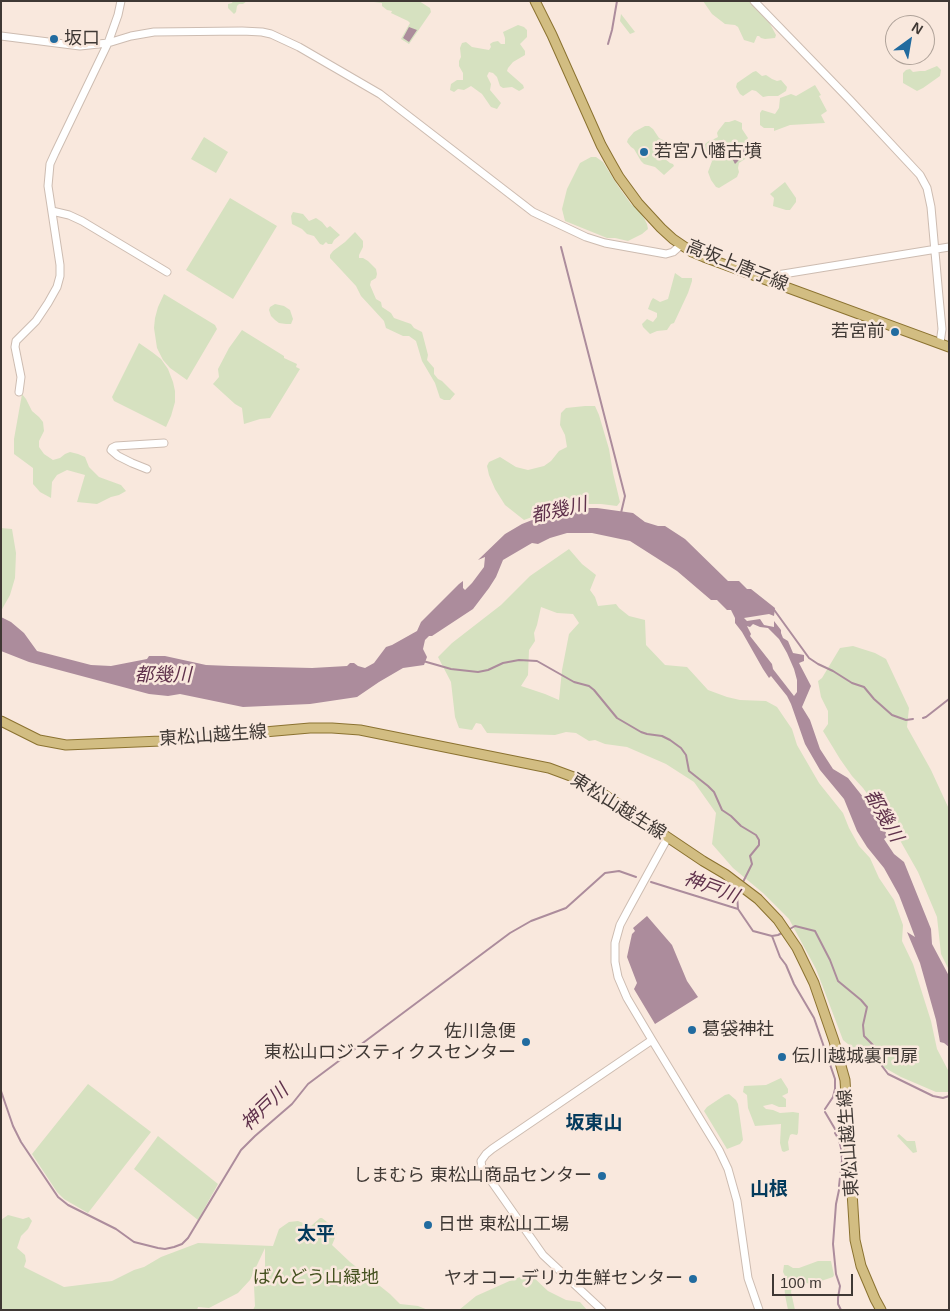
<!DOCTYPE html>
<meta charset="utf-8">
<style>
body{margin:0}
#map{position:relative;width:950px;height:1311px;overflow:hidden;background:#f9e8dd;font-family:Arial,sans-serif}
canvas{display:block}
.frame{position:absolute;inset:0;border:2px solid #3f3834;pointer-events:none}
.north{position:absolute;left:885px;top:15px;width:50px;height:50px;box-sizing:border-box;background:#f9e8dd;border:1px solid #afa299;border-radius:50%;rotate:32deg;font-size:14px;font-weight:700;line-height:20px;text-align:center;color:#3f3834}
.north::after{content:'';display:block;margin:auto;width:18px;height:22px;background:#226b9f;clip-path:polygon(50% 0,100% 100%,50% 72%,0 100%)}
.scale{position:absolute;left:772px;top:1274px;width:81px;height:22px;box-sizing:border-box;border:2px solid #3f3834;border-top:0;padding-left:6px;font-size:15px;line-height:18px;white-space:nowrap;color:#3f3834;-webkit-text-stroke:4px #f9e8dd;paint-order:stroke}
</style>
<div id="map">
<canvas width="950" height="1311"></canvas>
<div class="frame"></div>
<div class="north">N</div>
<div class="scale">100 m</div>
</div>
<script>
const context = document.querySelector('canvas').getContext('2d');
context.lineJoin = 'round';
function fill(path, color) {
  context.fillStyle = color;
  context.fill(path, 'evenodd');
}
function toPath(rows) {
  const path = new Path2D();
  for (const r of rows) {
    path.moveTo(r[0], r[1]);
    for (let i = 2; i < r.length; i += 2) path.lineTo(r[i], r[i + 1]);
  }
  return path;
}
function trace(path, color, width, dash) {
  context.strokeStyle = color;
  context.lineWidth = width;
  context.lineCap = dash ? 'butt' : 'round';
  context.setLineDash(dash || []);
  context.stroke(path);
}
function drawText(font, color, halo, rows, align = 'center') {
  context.font = font + ' Arial,"Noto Sans JP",sans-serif';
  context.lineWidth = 5;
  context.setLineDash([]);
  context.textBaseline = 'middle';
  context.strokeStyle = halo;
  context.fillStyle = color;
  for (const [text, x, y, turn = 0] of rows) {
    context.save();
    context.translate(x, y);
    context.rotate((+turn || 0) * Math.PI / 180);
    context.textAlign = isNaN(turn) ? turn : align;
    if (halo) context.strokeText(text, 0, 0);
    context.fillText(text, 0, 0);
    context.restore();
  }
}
fill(toPath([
 [233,1,247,1,243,4,239,4,237,6,236,12,234,14,228,8,228,4,232,3],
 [366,1,419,1,430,8,431,12,409,44,401,39,410,23,408,21,391,13,392,11,387,10,382,6,382,3],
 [703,1,750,1,750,3,757,8,769,22,776,35,775,38,765,39,761,38,759,36,757,36,754,43,744,40,738,27,735,25,725,24,712,14],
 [621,14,635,32,630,34,620,21],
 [518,25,524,27,527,30,527,37,520,44,525,51,525,55,513,62,508,68,507,71,523,85,524,88,521,90,519,91,512,87,503,88,500,86,497,77,493,73,489,72,487,76,491,84,490,90,501,103,497,109,491,107,482,94,471,86,464,90,458,89,454,92,450,90,451,84,457,80,463,80,463,73,459,66,459,61,461,57,460,48,462,43,466,42,472,47,489,50,491,47,490,44,493,42,498,41,501,44,505,44,505,38,503,32],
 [937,66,941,70,940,76,923,88,917,91,903,83,903,73,906,70,910,69,913,72,920,71,925,71],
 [756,71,762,76,766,75,772,79,777,81,781,80,787,87,786,91,778,96,768,96,763,97,756,91,752,90,743,96,740,94,736,87,737,83,753,72],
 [815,85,821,95,819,96,827,111,821,115,825,123,790,125,774,131,774,128,764,128,760,125,760,113,762,110,775,114,779,108,780,98,791,94,796,96],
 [735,120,742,123,742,129,748,138,745,142,748,149,748,154,745,159,739,163,738,168,739,172,737,177,719,188,716,187,711,180,708,172,712,161,704,148,705,144,710,140,712,140,718,137,717,133,718,131,725,122,729,122],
 [645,126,649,126,653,129,659,138,665,141,666,143,653,154,655,157,659,158,663,157,670,163,673,164,674,166,664,175,655,167,644,164,641,161,634,149,631,147,627,142,628,139,634,132],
 [204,137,228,152,216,173,191,159],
 [591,157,596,157,603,162,618,186,631,204,638,210,644,218,647,224,648,229,642,234,628,241,615,238,607,238,565,221,562,209,567,189,580,163],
 [785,182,796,198,796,202,790,210,786,210,773,206,774,198,770,194],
 [230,198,277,226,233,299,186,270],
 [293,212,303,214,309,221,316,218,322,222,327,228,330,226,340,235,334,240,332,244,328,244,326,242,323,245,320,244,314,236,307,234,302,229,292,224,291,216],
 [355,232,363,241,363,247,359,255,359,258,363,258,368,261,376,269,377,274,376,278,371,281,370,285,376,299,381,302,382,307,391,313,394,318,411,324,414,328,422,332,428,355,427,360,434,368,434,374,438,379,442,381,455,394,450,400,444,400,440,398,435,383,422,361,416,341,409,336,403,336,386,328,384,321,361,296,356,286,330,258,330,255,333,251,345,242],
 [675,273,682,278,692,278,692,281,688,293,674,323,671,324,667,330,657,331,650,334,643,327,642,324,647,319,653,322,657,317,657,313,648,309,651,301,653,298,660,302,668,299],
 [164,294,215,325,217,329,187,380,170,368,163,360,157,348,154,328,155,318,158,307],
 [275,304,284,306,290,310,293,319,291,324,286,324,279,323,275,320,271,316,269,310,270,307],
 [242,330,284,356,284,358,297,364,296,367,300,369,270,418,260,419,244,424,242,408,235,404,213,384,219,377,218,369,229,348],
 [139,343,152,352,161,359,168,369,173,382,175,391,175,402,171,416,166,427,114,401,112,397],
 [22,394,26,399,32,411,39,417,43,422,44,431,39,441,39,447,44,454,53,460,60,458,65,454,70,452,78,454,85,457,89,467,99,477,121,485,126,491,119,495,111,497,97,504,77,502,85,475,67,470,57,475,52,482,51,498,40,492,33,484,33,468,14,454,14,439],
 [585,406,595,406,599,415,609,449,613,473,620,502,617,506,601,504,576,504,564,510,556,508,524,520,505,505,495,489,489,475,487,466,489,462,500,457,516,467,528,470,544,466,551,461,559,451,567,447,565,435,560,425,561,413,566,408],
 [1,528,12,529,16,553,15,578,10,595,1,611],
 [569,549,582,564,596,575,590,590,595,597,598,606,616,604,619,608,629,616,645,620,646,645,665,665,687,667,708,690,727,697,740,700,766,701,777,707,792,729,797,745,819,783,843,813,849,828,859,846,870,858,879,878,894,900,903,925,902,941,913,964,931,1021,937,1049,949,1072,949,1092,936,1092,901,1077,860,1054,843,1040,816,969,789,919,763,893,733,868,712,844,716,813,694,782,666,764,627,747,605,744,595,740,589,741,576,733,566,732,555,735,487,733,481,724,476,723,472,730,459,728,455,717,451,682,438,657,452,643,501,605,530,576],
 [541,607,557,613,573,614,579,623,569,634,562,670,559,700,545,694,521,686,528,675,529,650,535,641,534,633,537,625],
 [853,646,875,653,886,659,909,708,907,727,931,770,949,809,949,970,941,954,937,917,918,872,897,835,863,788,852,776,840,759,823,731,828,724,828,711,821,697,818,681,822,678,840,648],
 [781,1078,788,1089,788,1093,782,1096,786,1099,786,1107,779,1107,772,1104,763,1106,766,1109,773,1110,780,1113,793,1112,799,1113,798,1133,797,1135,792,1134,790,1135,788,1142,789,1150,784,1152,782,1151,780,1143,781,1124,755,1126,748,1108,747,1095,743,1092,744,1086,766,1085],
 [88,1084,151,1132,88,1213,64,1199,57,1192,32,1154],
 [729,1094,736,1100,738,1104,743,1140,740,1144,727,1149,704,1111,707,1107,725,1095],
 [899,1134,907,1141,915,1141,917,1152,913,1153,897,1136],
 [158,1136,218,1184,198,1220,134,1169],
 [8,1215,23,1219,29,1217,32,1221,28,1229,21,1236,17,1248,25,1255,26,1261,24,1267,64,1287,112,1281,134,1270,144,1267,161,1257,198,1243,273,1246,279,1229,289,1222,298,1221,311,1226,320,1218,322,1218,332,1226,337,1233,332,1245,350,1262,390,1294,400,1304,418,1306,428,1310,253,1310,255,1306,254,1286,265,1276,265,1248,250,1280,238,1293,209,1308,198,1307,197,1310,1,1310,1,1220],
 [818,1261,831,1261,834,1275,833,1277,812,1284,806,1283,800,1287,792,1288,791,1292,795,1310,788,1310,785,1295,784,1280,785,1276,783,1272,784,1265,788,1265,793,1268,799,1268],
 [530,1274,548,1291,566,1300,580,1302,587,1310,459,1310,476,1296,514,1279]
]), '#d6e1c0');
fill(toPath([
 [409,27,417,30,409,42,403,38],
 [732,143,743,145,745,148,743,156,735,164,729,152,729,147],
 [581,508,597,508,633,513,645,522,658,526,665,526,685,539,728,581,739,581,747,589,751,589,775,608,774,616,769,614,744,618,747,621,760,619,764,625,774,627,774,621,781,630,781,633,783,638,788,641,793,653,804,655,804,661,799,663,811,686,802,707,810,720,820,749,833,769,848,778,867,802,888,836,884,839,894,854,904,862,931,929,932,944,949,976,949,1047,944,1043,940,1042,936,1020,920,963,907,932,915,937,899,895,884,868,867,847,857,831,844,799,820,770,805,744,791,704,787,696,771,676,769,678,763,669,742,632,735,623,735,618,731,610,727,610,717,600,711,600,677,571,630,541,592,533,567,533,550,538,538,544,532,543,503,560,496,577,489,588,473,609,432,636,429,636,425,640,423,649,427,657,424,665,403,668,379,682,357,697,310,704,243,707,180,694,168,696,149,694,29,662,1,651,1,617,11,622,24,633,37,651,91,665,111,666,147,659,149,656,165,656,206,665,230,666,312,668,347,666,350,663,354,663,358,666,365,668,374,663,386,647,392,645,417,631,421,622,459,584,463,581,463,588,465,590,472,583,484,567,485,557,478,560,505,534,522,524,545,515,572,515],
 [753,624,760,627,768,628,779,639,787,653,794,669,797,680,797,692,794,696,773,669,772,664,750,636,751,634,747,626,750,627],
 [647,916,672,945,687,981,698,997,655,1024,634,989,637,983,627,957,632,934,635,931,633,928]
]), '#ac8c9c');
trace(toPath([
 [608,44,612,30,617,1],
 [561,247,625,496,621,513],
 [773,609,775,611,809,658,818,664,833,671,852,683,864,687,874,699,892,715,906,720,913,719],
 [423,661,451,669,478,672,488,670,503,663,519,660,537,661,574,682,589,686,594,690,617,718,641,732,647,734,662,736,670,740,681,748,686,755,689,771,708,786,714,792,722,810,731,816,741,826,756,835,759,840,759,845,750,856,752,864,743,882],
 [923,718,926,717,949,699],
 [651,882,738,909,753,931,772,936,778,935,784,932],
 [738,909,737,895,740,889],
 [788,930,795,926,815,931,830,960,838,981,861,1000,867,1007,863,1025,864,1036,875,1047,880,1054,882,1066,888,1074,933,1096,943,1098,949,1096],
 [772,936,780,957,786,965,794,984,814,1018,835,1079,835,1089,833,1097,825,1109],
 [1,1091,13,1126,21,1142,58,1197,68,1205,116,1229,134,1242,158,1248,165,1249,174,1247,182,1244,188,1238,241,1150,255,1136,292,1104,308,1084,510,933,531,921,566,908,605,873,619,871,636,877],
 [825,1112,835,1129],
 [835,1133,839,1140,841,1148,842,1160,839,1186],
 [839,1190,836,1204,833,1244,836,1274,840,1286,838,1298,838,1304,841,1310]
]), '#ac8c9c', 2);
const minor = toPath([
 [754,1,850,100,920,175,927,188,931,207,939,297,942,329,940,343],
 [1,36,80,46,108,43,131,36,154,32,242,31,262,32,271,34,299,47,380,94,533,212,586,237,605,243,666,254,673,252,681,245],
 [52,211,69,215,82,221,167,272],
 [760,276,777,275,949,247],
 [19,392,21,377,15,347,16,341,36,321,48,303,57,287,60,276,60,265,48,186,50,164,55,153,108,43,118,15,121,1],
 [147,469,132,463,118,456,111,450,112,448,116,446,164,443],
 [668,837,628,910,620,925,615,943,615,962,618,977,627,998,652,1040,719,1150,728,1169,737,1201,748,1278,759,1310],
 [602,1310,543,1255,482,1168,481,1161,486,1154,492,1149,652,1040]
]);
const major = toPath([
 [535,1,552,35,601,145,611,163,619,177,638,203,661,228,673,239,692,252,704,257,949,347],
 [1,721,39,740,66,745,161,741,310,728,332,728,360,730,549,768,576,778,590,785,703,861,725,874,758,899,778,920,797,948,814,983,834,1041,845,1080,855,1240,861,1266,875,1299,881,1310]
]);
trace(minor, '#cdbcb1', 9);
trace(major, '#8b7230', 11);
trace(minor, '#fff', 7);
trace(major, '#d2bd82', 9);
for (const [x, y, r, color] of [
 [54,39,5,"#226b9f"],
 [644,152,5,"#226b9f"],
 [895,332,5,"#226b9f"],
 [692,1030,5,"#226b9f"],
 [526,1042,5,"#226b9f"],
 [782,1057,5,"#226b9f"],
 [602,1176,5,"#226b9f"],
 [428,1225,5,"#226b9f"],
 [693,1279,5,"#226b9f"]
]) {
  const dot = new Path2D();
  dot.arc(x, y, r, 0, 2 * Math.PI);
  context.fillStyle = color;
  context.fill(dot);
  trace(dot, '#f9e8dd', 2);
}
drawText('18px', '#3f3834', '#f9e8dd', [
 ["坂口",64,39],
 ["若宮八幡古墳",654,152],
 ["若宮前",885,332,"right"],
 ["葛袋神社",702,1030],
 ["佐川急便",516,1032,"right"],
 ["東松山ロジスティクスセンター",516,1053,"right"],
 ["伝川越城裏門扉",792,1057],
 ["しまむら 東松山商品センター",592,1176,"right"],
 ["日世 東松山工場",438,1225],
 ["ヤオコー デリカ生鮮センター",683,1279,"right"]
], 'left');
drawText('18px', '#3f3834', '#f9e8dd', [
 ["高坂上唐子線",737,266,22],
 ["東松山越生線",213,736,-4],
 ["東松山越生線",618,807,32],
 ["東松山越生線",849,1143,-94]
]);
drawText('18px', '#44511f', '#f9e8dd', [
 ["ばんどう山緑地",316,1278]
]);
drawText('italic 19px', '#60324c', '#f9e8dd', [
 ["都幾川",559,511,-13],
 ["都幾川",163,676],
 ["都幾川",883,816,60],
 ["神戸川",711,888,20],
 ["神戸川",265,1108,-44]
]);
drawText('bold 19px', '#033a5c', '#f9e8dd', [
 ["坂東山",594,1124],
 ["山根",769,1190],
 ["太平",316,1235]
]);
</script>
